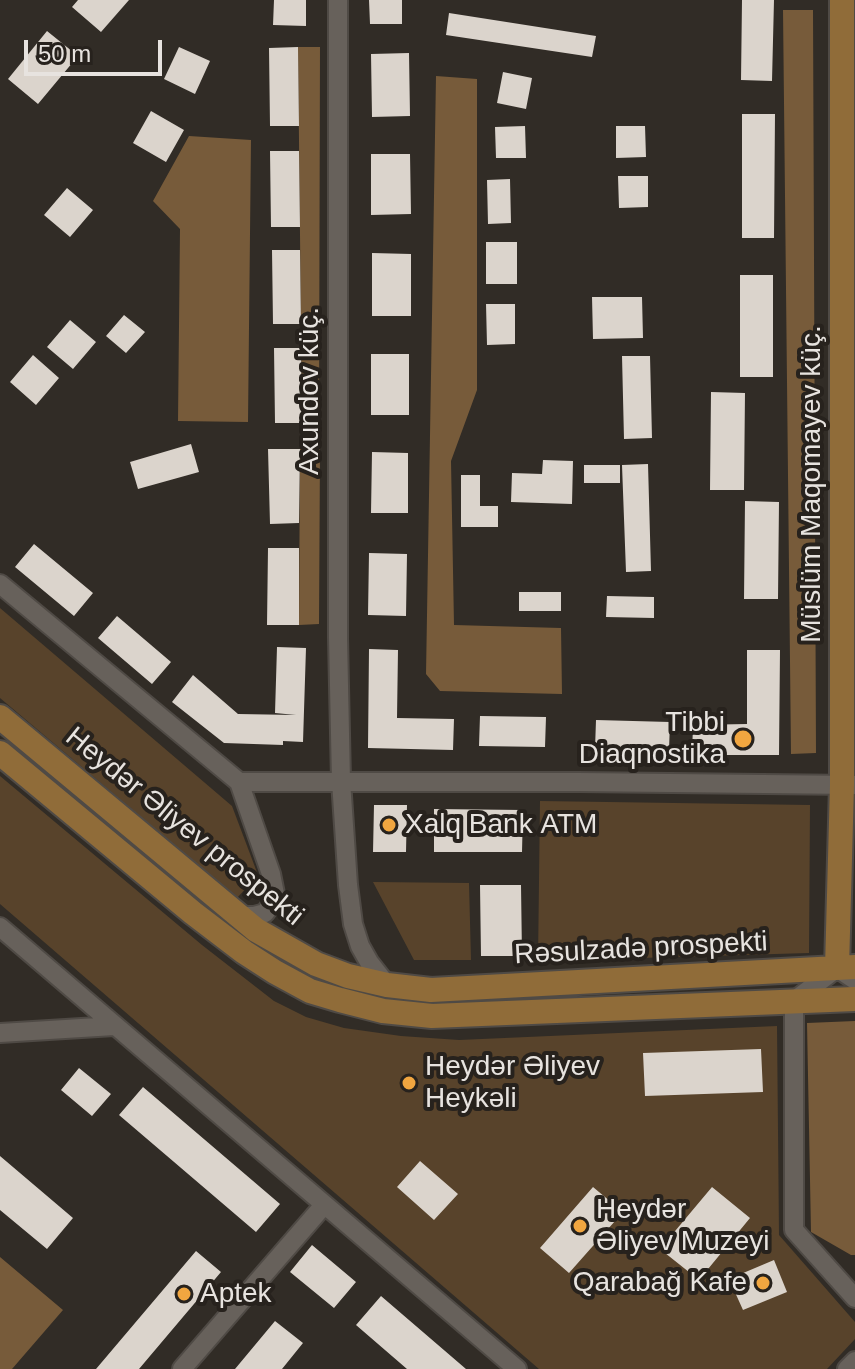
<!DOCTYPE html>
<meta charset="utf-8">
<style>
body{margin:0}
#map{position:relative;width:855px;height:1369px;overflow:hidden;background:#312c26;font-family:Helvetica,sans-serif}
canvas{display:block}
.scale{position:absolute;left:24px;top:40px;width:138px;height:36px;box-sizing:border-box;border:4px solid #e7e3df;border-top:0;padding-left:10px;font-size:24px;line-height:28px;white-space:nowrap;color:#e7e3df;-webkit-text-stroke:6px #27221d;paint-order:stroke}
</style>
<div id="map">
<canvas width="855" height="1369"></canvas>
<div class="scale">50 m</div>
</div>
<script>
const context = document.querySelector('canvas').getContext('2d');
context.lineJoin = 'round';
function fill(path, color) {
  context.fillStyle = color;
  context.fill(path, 'evenodd');
}
function toPath(rows) {
  const path = new Path2D();
  for (const r of rows) {
    path.moveTo(r[0], r[1]);
    for (let i = 2; i < r.length; i += 2) path.lineTo(r[i], r[i + 1]);
  }
  return path;
}
function trace(path, color, width, dash) {
  context.strokeStyle = color;
  context.lineWidth = width;
  context.lineCap = dash ? 'butt' : 'round';
  context.setLineDash(dash || []);
  context.stroke(path);
}
function drawText(font, color, halo, rows, align = 'center') {
  context.font = font + ' Helvetica,sans-serif';
  context.lineWidth = 8;
  context.setLineDash([]);
  context.textBaseline = 'middle';
  context.strokeStyle = halo;
  context.fillStyle = color;
  for (const [text, x, y, turn = 0] of rows) {
    context.save();
    context.translate(x, y);
    context.rotate((+turn || 0) * Math.PI / 180);
    context.textAlign = isNaN(turn) ? turn : align;
    if (halo) context.strokeText(text, 0, 0);
    context.fillText(text, 0, 0);
    context.restore();
  }
}
fill(toPath([
 [0,608,232,806,258,875,237,898,0,698],
 [0,776,202,945,274,1001,306,1017,344,1028,401,1036,459,1040,777,1026,779,1235,855,1322,855,1339,827,1369,539,1369,0,904],
 [540,801,810,805,809,953,538,961],
 [373,882,469,883,471,960,414,960]
]), '#58432b');
fill(toPath([
 [783,10,813,10,816,753,791,754],
 [298,47,320,47,319,424,302,423],
 [436,76,477,79,477,390,451,461,454,625,561,628,562,694,440,691,426,674],
 [189,136,251,140,248,422,178,421,180,229,153,201],
 [300,449,320,449,319,624,299,625],
 [855,1021,855,1255,851,1255,811,1232,807,1023],
 [0,1257,63,1310,12,1369,0,1369]
]), '#775b3a');
fill(toPath([
 [78,0,129,0,101,32,72,7],
 [274,0,306,0,306,26,273,25],
 [369,0,402,0,402,24,370,24],
 [742,0,774,0,772,81,741,80],
 [449,13,596,36,592,57,446,35],
 [47,31,78,56,38,104,8,79],
 [179,47,210,61,195,94,164,79],
 [298,47,299,126,270,126,269,48],
 [409,53,410,116,372,117,371,54],
 [503,72,532,78,526,109,497,103],
 [151,111,184,130,166,162,133,143],
 [742,114,775,114,774,238,742,238],
 [525,126,526,158,496,158,495,127],
 [616,126,645,126,646,157,616,158],
 [270,151,299,151,300,227,271,227],
 [371,154,410,154,411,214,371,215],
 [618,176,648,176,648,207,619,208],
 [510,179,511,223,488,224,487,180],
 [67,188,93,210,70,237,44,215],
 [486,242,517,242,517,284,486,284],
 [272,250,300,250,301,324,273,324],
 [372,253,411,254,411,316,372,316],
 [740,275,773,275,773,377,740,377],
 [592,297,642,297,643,338,593,339],
 [486,304,515,304,515,344,487,345],
 [124,315,145,332,126,353,106,336],
 [70,320,96,342,73,369,47,347],
 [274,348,301,348,302,423,275,423],
 [371,354,409,354,409,415,371,415],
 [33,355,59,378,36,405,10,382],
 [622,356,650,356,652,438,624,439],
 [711,392,745,393,744,490,710,490],
 [191,444,199,472,138,489,130,462],
 [268,449,300,449,299,523,270,524],
 [372,452,408,453,408,513,371,513],
 [543,460,573,461,572,504,511,502,512,473,542,474],
 [648,464,651,571,626,572,622,465],
 [584,465,620,465,620,483,584,483],
 [461,475,480,475,480,506,498,506,498,527,461,527],
 [745,501,779,502,778,599,744,599],
 [34,544,93,593,74,616,15,567],
 [268,548,299,548,299,625,267,625],
 [369,553,407,554,406,616,368,615],
 [519,592,561,592,561,611,519,611],
 [607,596,654,597,654,618,606,617],
 [117,616,171,662,152,684,98,638],
 [277,647,306,648,303,742,283,741,283,745,224,743,172,702,193,675,238,714,296,715,275,713],
 [369,649,398,650,397,718,454,719,453,750,368,748],
 [747,650,780,650,779,755,692,755,693,725,747,724],
 [480,716,546,717,545,747,479,746],
 [596,720,670,722,669,750,595,749],
 [374,805,407,805,406,852,373,852],
 [434,809,523,810,522,852,434,852],
 [480,885,521,885,522,956,481,956],
 [761,1049,763,1092,645,1096,643,1053],
 [79,1068,111,1094,92,1116,61,1090],
 [143,1087,280,1204,256,1232,119,1115],
 [0,1156,73,1218,47,1249,0,1210],
 [420,1161,458,1194,434,1220,397,1187],
 [593,1187,623,1212,569,1273,540,1248],
 [712,1187,750,1218,699,1280,660,1249],
 [312,1245,356,1282,334,1308,290,1272],
 [196,1251,221,1272,139,1369,96,1369],
 [774,1260,787,1292,743,1310,729,1279],
 [381,1296,466,1369,407,1369,356,1325],
 [275,1321,303,1343,282,1369,235,1369]
]), '#dbd4cc');
const minor = toPath([
 [338,0,338,638,341,781,348,885,353,924,360,946,369,962,387,985],
 [0,584,239,782,578,782,855,785],
 [239,916,254,916,265,913,273,902,275,894,271,874,239,782],
 [0,927,517,1369],
 [855,980,837,968,794,1001,794,1230,855,1298],
 [0,1033,114,1026],
 [182,1369,324,1205],
 [847,1369,855,1361]
]);
const major = toPath([
 [0,717,256,930,316,964,348,976,387,985,431,990,855,967],
 [0,753,193,913,244,952,275,972,310,991,340,1000,383,1011,432,1016,855,999],
 [837,968,842,785,842,0]
]);
trace(minor, '#4f4a45', 22);
trace(major, '#4f4a45', 28);
trace(minor, '#67615b', 18);
trace(major, '#906c39', 24);
for (const [x, y, r, color] of [
 [743,739,10,"#f1a640"],
 [389,825,8,"#f1a640"],
 [409,1083,8,"#f1a640"],
 [580,1226,8,"#f1a640"],
 [763,1283,8,"#f1a640"],
 [184,1294,8,"#f1a640"]
]) {
  const dot = new Path2D();
  dot.arc(x, y, r, 0, 2 * Math.PI);
  context.fillStyle = color;
  context.fill(dot);
  trace(dot, '#27221d', 3);
}
drawText('28px', '#e7e3df', '#27221d', [
 ["Axundov küç.",310,391,-90],
 ["Müslüm Maqomayev küç.",812,484,-90],
 ["Heydər Əliyev prospekti",184,827,39],
 ["Rəsulzadə prospekti",641,949,-3]
]);
drawText('28px', '#e7e3df', '#27221d', [
 ["Tibbi",725,723,"right"],
 ["Diaqnostika",725,755,"right"],
 ["Xalq Bank ATM",405,825],
 ["Heydər Əliyev",425,1067],
 ["Heykəli",425,1099],
 ["Heydər",596,1210],
 ["Əliyev Muzeyi",596,1242],
 ["Qarabağ Kafe",747,1283,"right"],
 ["Aptek",200,1294]
], 'left');
</script>
